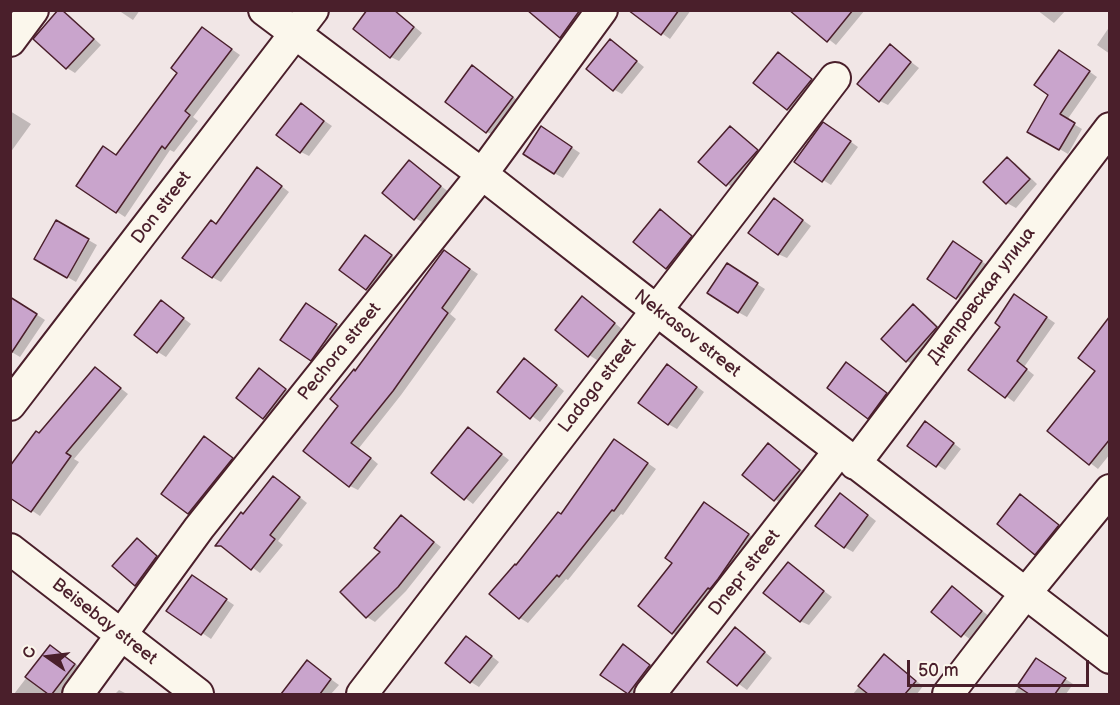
<!DOCTYPE html>
<meta charset="utf-8">
<style>
body{margin:0}
#map{position:relative;width:1120px;height:705px;overflow:hidden;background:#f1e6e6;font-family:"Balsamiq Sans",sans-serif}
canvas{display:block}
.frame{position:absolute;inset:0;border:12px solid #4a1f2b;pointer-events:none}
.north{position:absolute;left:18px;top:627px;width:60px;height:60px;-webkit-text-stroke:4px #fbf7ec;paint-order:stroke;rotate:284deg;font-size:16px;font-weight:700;line-height:24px;text-align:center;color:#4a1f2b}
.north::after{content:'';display:block;margin:auto;width:21px;height:27px;background:#4a1f2b;clip-path:polygon(50% 0,100% 100%,50% 72%,0 100%)}
.scale{position:absolute;left:907px;top:660px;width:182px;height:27px;box-sizing:border-box;border:3px solid #4a1f2b;border-top:0;padding-left:8px;font-size:18px;line-height:21px;white-space:nowrap;color:#4a1f2b;-webkit-text-stroke:4px #fbf7ec;paint-order:stroke}
</style>
<div id="map">
<canvas width="1120" height="705"></canvas>
<div class="frame"></div>
<div class="north">С</div>
<div class="scale">50 m</div>
</div>
<script>
const context = document.querySelector('canvas').getContext('2d');
context.lineJoin = 'round';
function fill(path, color) {
  context.fillStyle = color;
  context.fill(path, 'evenodd');
}
function toPath(rows) {
  const path = new Path2D();
  for (const r of rows) {
    path.moveTo(r[0], r[1]);
    for (let i = 2; i < r.length; i += 2) path.lineTo(r[i], r[i + 1]);
  }
  return path;
}
function trace(path, color, width, dash) {
  context.strokeStyle = color;
  context.lineWidth = width;
  context.lineCap = dash ? 'butt' : 'round';
  context.setLineDash(dash || []);
  context.stroke(path);
}
function drawText(font, color, halo, rows, align = 'center') {
  context.font = font + ' "Balsamiq Sans",sans-serif';
  context.lineWidth = 6;
  context.setLineDash([]);
  context.textBaseline = 'middle';
  context.strokeStyle = halo;
  context.fillStyle = color;
  for (const [text, x, y, turn = 0] of rows) {
    context.save();
    context.translate(x, y);
    context.rotate((+turn || 0) * Math.PI / 180);
    context.textAlign = isNaN(turn) ? turn : align;
    if (halo) context.strokeText(text, 0, 0);
    context.fillText(text, 0, 0);
    context.restore();
  }
}
fill(toPath([
 [61,10,69,15,101,45,75,73,67,68],
 [118,10,140,10,133,20],
 [394,10,422,33,399,61,391,57],
 [529,10,575,10,586,19,570,41],
 [640,10,691,10,670,39,636,15],
 [803,10,865,10,836,45,799,16],
 [1037,10,1066,10,1054,23],
 [1110,26,1110,54,1097,45],
 [203,29,240,55,193,117,198,121,174,152,170,150,125,217,78,186,117,156,179,72],
 [618,46,644,67,622,94,613,89],
 [890,46,919,68,888,105,880,101],
 [779,54,819,85,796,114,788,109],
 [1068,56,1097,77,1067,120,1082,129,1068,154,1029,131,1050,94],
 [481,72,521,103,495,136,487,132],
 [301,105,332,126,309,156,301,152],
 [10,111,31,124,10,153],
 [730,128,765,156,735,190,701,162],
 [832,128,858,147,831,185,823,180],
 [550,133,580,153,563,178,554,173],
 [1007,159,1015,163,1037,184,1016,208,1007,203,985,182],
 [409,162,449,192,424,223,415,218],
 [266,174,289,192,221,282,212,277,217,225],
 [782,205,811,226,787,258,778,254],
 [660,211,700,241,675,273,635,242],
 [57,222,97,245,76,282,36,259],
 [374,242,399,261,375,294,367,289],
 [962,248,990,267,965,302,929,278],
 [452,257,478,274,450,314,456,319,401,395,359,448,378,464,358,490,350,486,340,406,356,372],
 [734,270,765,289,747,317,738,312],
 [1023,301,1055,323,1024,367,1034,375,1014,402,970,369],
 [162,302,191,324,166,357,158,352],
 [19,303,45,320,20,357,10,351],
 [590,303,622,329,597,360,589,355],
 [913,306,922,311,945,333,915,366,907,361,883,339],
 [314,310,344,330,320,364,312,359],
 [1110,318,1110,454,1098,469,1049,431,1097,371],
 [533,365,564,391,540,422,499,391],
 [96,369,128,394,74,459,79,462,40,516,10,496,40,435],
 [855,369,894,399,877,422,868,417],
 [676,371,704,392,677,429,668,424],
 [267,375,293,395,272,422,264,417],
 [934,428,961,449,945,470,909,446],
 [469,429,509,460,473,504,433,473],
 [205,438,240,463,197,518,189,513],
 [622,445,656,469,623,515,621,514,568,580,566,579,528,623,520,618,561,516],
 [769,445,808,475,783,505,744,475],
 [282,483,307,503,278,541,283,545,260,573,229,550,217,545,244,516],
 [1021,496,1067,531,1044,558,1036,553],
 [849,500,876,521,853,552,844,547],
 [713,509,757,540,681,637,673,633],
 [401,516,441,547,406,591,375,622,367,617,382,552],
 [137,540,165,561,144,590,114,566],
 [788,564,832,597,809,625,800,621],
 [200,582,234,605,211,639,168,610],
 [960,593,990,617,971,640,933,612],
 [743,634,772,658,747,690,709,662],
 [475,643,499,662,479,687,471,682],
 [50,647,83,669,63,694,14,694],
 [632,651,658,671,640,694,628,694,602,675],
 [884,656,923,686,917,694,853,694],
 [1037,660,1073,684,1066,694,1014,694],
 [307,662,339,685,331,694,283,694],
 [119,690,127,694,115,694]
]), '#0003');
const building = toPath([
 [58,10,62,10,94,39,66,69,33,39,58,10],
 [367,10,394,10,414,27,390,58,353,29,367,10],
 [527,10,580,10,560,38,527,10],
 [628,10,679,10,661,35,628,10],
 [789,10,853,10,827,42,789,10],
 [202,27,232,49,185,111,190,115,165,149,162,146,116,213,76,186,103,146,116,155,177,73,171,68,202,27],
 [610,39,637,61,613,91,586,69,610,39],
 [890,44,911,62,879,102,857,84,890,44],
 [1059,50,1090,71,1060,114,1075,123,1059,150,1027,132,1048,95,1034,85,1059,50],
 [778,52,812,79,787,110,753,83,778,52],
 [472,65,513,97,486,133,445,102,472,65],
 [301,103,324,121,300,153,276,135,301,103],
 [823,122,851,141,822,182,794,162,823,122],
 [541,126,572,147,554,174,523,154,541,126],
 [730,126,758,150,726,186,698,162,730,126],
 [1007,157,1030,179,1006,204,983,182,1007,157],
 [409,160,441,186,414,220,382,193,409,160],
 [257,167,282,186,212,278,182,258,211,220,216,224,257,167],
 [774,198,803,220,778,255,748,233,774,198],
 [660,209,692,236,666,269,633,242,660,209],
 [56,220,89,239,67,278,34,259,56,220],
 [365,235,392,255,366,290,339,270,365,235],
 [953,241,982,261,956,299,927,279,953,241],
 [444,250,470,269,442,308,448,313,393,391,351,443,371,458,349,487,303,451,338,406,330,399,354,369,355,371,444,250],
 [727,263,758,283,738,313,707,293,727,263],
 [1014,294,1047,317,1017,361,1027,369,1005,398,968,370,1000,327,995,323,1014,294],
 [582,296,615,323,588,357,555,330,582,296],
 [10,297,37,314,10,355,10,297],
 [161,300,184,318,157,353,134,335,161,300],
 [306,303,337,324,311,361,280,340,306,303],
 [913,304,937,327,906,362,881,339,913,304],
 [1110,316,1110,439,1089,465,1047,431,1095,371,1078,358,1110,316],
 [524,358,557,385,530,419,497,392,524,358],
 [846,362,887,393,868,419,827,388,846,362],
 [667,364,697,387,668,425,638,403,667,364],
 [95,367,121,388,66,453,71,456,31,512,10,498,10,466,36,431,39,433,95,367],
 [259,368,286,389,263,419,236,398,259,368],
 [925,421,954,443,936,467,907,446,925,421],
 [468,427,502,454,464,500,431,473,468,427],
 [204,436,233,458,188,514,161,494,204,436],
 [614,439,648,463,614,511,612,510,559,577,557,575,519,619,489,594,515,564,516,565,558,512,561,514,614,439],
 [768,443,800,470,774,501,742,475,768,443],
 [273,476,300,497,270,535,275,539,251,570,221,546,215,546,241,512,243,514,273,476],
 [840,493,868,515,844,548,815,526,840,493],
 [1020,494,1059,525,1035,555,997,524,1020,494],
 [704,502,749,534,718,579,710,589,708,588,672,634,638,606,672,563,665,558,704,502],
 [401,515,434,542,398,587,366,618,340,592,380,552,374,548,401,515],
 [137,538,157,556,135,586,112,566,137,538],
 [788,562,824,591,800,622,763,593,788,562],
 [192,575,227,599,201,635,166,611,192,575],
 [952,586,982,611,961,637,931,612,952,586],
 [735,627,765,652,737,686,707,662,735,627],
 [466,636,492,656,470,683,445,663,466,636],
 [623,644,650,665,628,694,600,675,623,644],
 [50,645,75,664,52,694,48,694,25,677,50,645],
 [884,654,916,681,905,694,868,694,858,686,884,654],
 [1036,658,1066,678,1055,694,1029,694,1017,686,1036,658],
 [307,660,331,679,320,694,281,694,307,660]
]);
fill(building, '#c9a4cc');
trace(building, '#4a1f2b', 1.5);
const minor = toPath([
 [264,10,482,174,656,310,1110,658],
 [10,41,33,10],
 [10,405,313,10],
 [855,464,1110,128],
 [10,549,198,694],
 [78,694,199,528,482,174,602,10],
 [362,694,835,78],
 [650,694,839,451],
 [948,694,1025,594,1110,490]
]);
trace(minor, '#4a1f2b', 34);
trace(minor, '#fbf7ec', 30);
drawText('18px', '#4a1f2b', '#fbf7ec', [
 ["Don street",162,208,-53],
 ["Днепровская улица",982,296,-53],
 ["Nekrasov street",687,334,38],
 ["Pechora street",340,352,-51],
 ["Ladoga street",598,386,-52],
 ["Dnepr street",745,573,-52],
 ["Beisebay street",104,622,38]
]);
</script>
